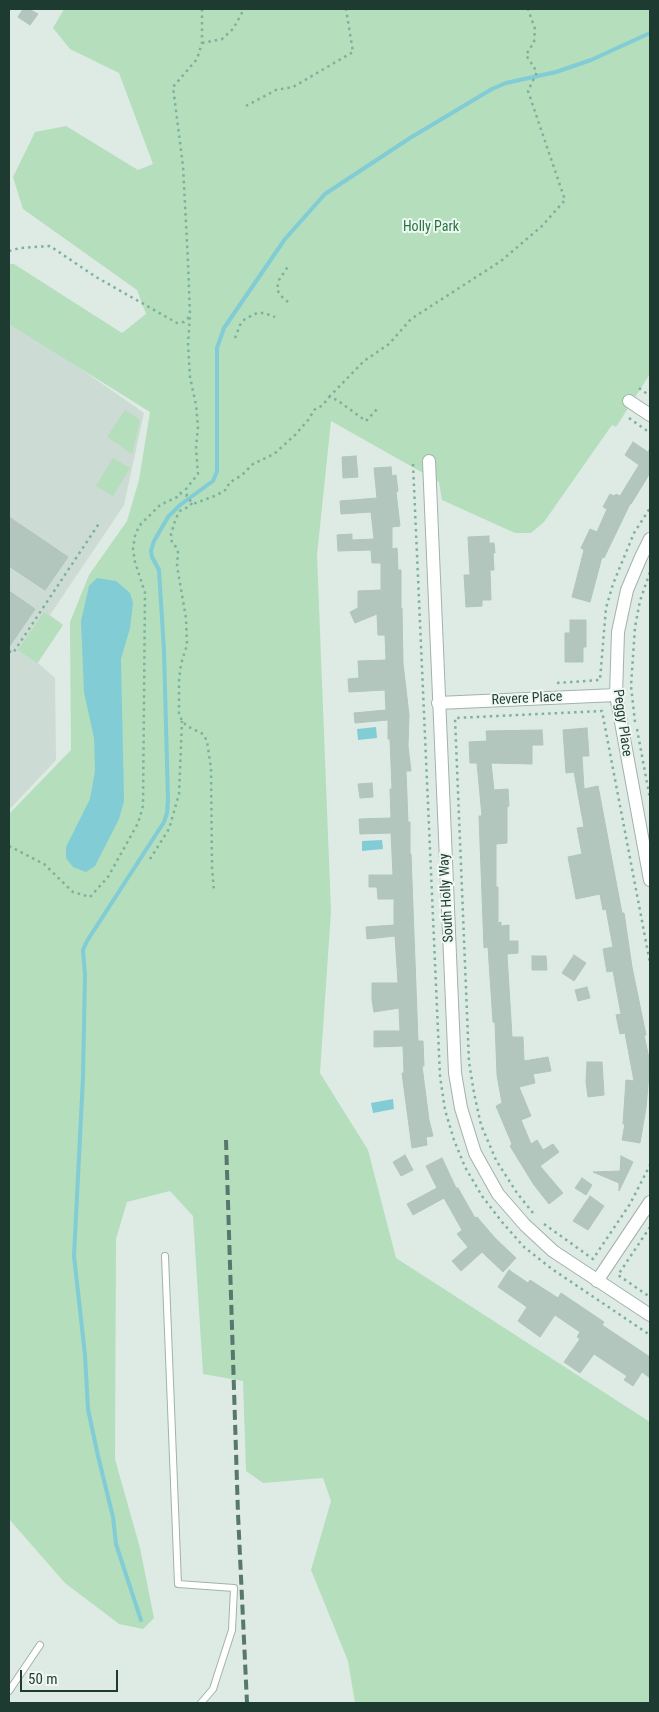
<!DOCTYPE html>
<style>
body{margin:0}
#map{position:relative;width:659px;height:1712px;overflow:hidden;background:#deebe4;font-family:"Roboto Condensed",sans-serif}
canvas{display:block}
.frame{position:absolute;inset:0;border:10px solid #1e3b32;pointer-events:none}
.scale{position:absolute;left:20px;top:1670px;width:98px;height:22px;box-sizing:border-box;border:2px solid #1e3b32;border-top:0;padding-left:6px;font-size:15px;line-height:18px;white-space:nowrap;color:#1e3b32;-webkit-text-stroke:4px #eef7f2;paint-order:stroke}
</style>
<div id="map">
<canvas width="659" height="1712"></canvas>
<div class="frame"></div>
<div class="scale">50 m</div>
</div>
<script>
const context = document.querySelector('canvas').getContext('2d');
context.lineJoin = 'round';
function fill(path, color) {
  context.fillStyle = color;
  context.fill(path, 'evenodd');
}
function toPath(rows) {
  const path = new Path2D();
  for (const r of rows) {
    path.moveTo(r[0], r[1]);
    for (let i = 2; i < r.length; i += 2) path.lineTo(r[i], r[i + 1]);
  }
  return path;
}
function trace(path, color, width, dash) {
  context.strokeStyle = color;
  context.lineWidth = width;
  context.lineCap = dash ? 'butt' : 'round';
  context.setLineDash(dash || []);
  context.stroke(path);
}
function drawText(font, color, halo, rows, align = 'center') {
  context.font = font + ' "Roboto Condensed",sans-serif';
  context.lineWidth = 4;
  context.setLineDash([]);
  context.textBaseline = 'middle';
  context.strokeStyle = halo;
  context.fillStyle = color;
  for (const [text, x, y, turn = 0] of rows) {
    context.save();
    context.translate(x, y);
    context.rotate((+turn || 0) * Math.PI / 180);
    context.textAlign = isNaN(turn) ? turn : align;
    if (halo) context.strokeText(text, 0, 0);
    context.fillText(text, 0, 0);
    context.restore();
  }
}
fill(toPath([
 [9,319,144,413,124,505,50,615,63,625,38,663,55,678,56,760,9,810]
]), '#ccdbd3');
fill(toPath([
 [64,9,650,9,650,374,616,427,612,425,544,522,531,533,515,533,442,500,439,482,331,421,317,555,331,911,320,1073,368,1150,396,1258,650,1422,650,1703,355,1703,348,1661,311,1570,331,1501,323,1478,263,1483,246,1471,243,1381,203,1374,193,1216,170,1191,127,1202,116,1239,115,1459,140,1548,154,1618,143,1629,119,1624,65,1583,9,1519,9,814,71,750,70,622,89,575,127,521,139,480,150,412,9,324,9,264,14,264,122,333,146,314,137,290,23,209,13,177,35,132,66,126,138,170,153,164,119,73,70,49,53,28],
 [125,410,140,420,132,454,107,437],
 [113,458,130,468,113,496,96,486],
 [44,612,63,625,37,663,18,650]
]), '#b5debd');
fill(toPath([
 [97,578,116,581,130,593,133,603,130,628,121,659,124,801,119,819,95,866,86,872,73,867,66,858,66,847,90,799,95,771,94,738,84,692,81,621,89,586],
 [376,727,377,738,358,740,357,729],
 [382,840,383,849,362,851,362,841],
 [393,1099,394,1109,373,1113,371,1103]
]), '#81ccd5');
trace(toPath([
 [141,1620,116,1544,113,1517,98,1456,88,1409,85,1355,74,1256,83,1077,85,975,83,950,87,941,164,822,167,813,168,800,164,651,159,570,152,557,151,551,154,541,168,517,180,505,213,481,217,471,217,348,224,328,285,239,325,194,410,138,492,89,506,83,556,72,591,60,650,33]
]), '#81ccd5', 4);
const building = toPath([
 [23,9,29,9,38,14,30,25,18,17,23,9],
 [633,442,648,452,650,448,650,473,631,504,630,504,604,558,602,557,590,602,572,597,584,550,581,548,590,529,597,532,607,509,603,507,610,494,614,496,616,494,620,496,639,465,625,455,633,442],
 [356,456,358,477,343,478,342,457,356,456],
 [391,467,392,476,396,475,398,491,396,492,400,526,392,527,392,549,397,548,398,570,401,570,401,608,402,608,403,663,409,715,408,746,411,771,406,771,408,822,410,822,410,854,411,854,418,1041,423,1041,424,1066,422,1066,429,1120,433,1136,426,1137,427,1145,412,1148,402,1073,404,1073,403,1046,374,1047,374,1031,400,1031,399,1008,374,1012,372,1000,372,983,398,983,395,936,367,939,366,927,394,925,394,899,378,899,377,887,369,887,369,875,393,875,391,833,360,834,359,819,391,818,390,789,392,789,390,739,388,739,388,720,355,723,354,713,386,710,385,690,349,692,348,679,359,678,358,661,386,660,385,635,378,635,377,614,355,623,350,612,358,608,358,591,381,590,381,563,372,563,371,550,338,551,337,535,352,534,352,540,374,539,371,512,341,514,340,501,377,498,374,468,391,467],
 [9,517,68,557,45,590,9,566,9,517],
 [489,536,489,543,494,543,495,553,493,553,494,570,490,570,491,600,482,600,482,606,466,607,464,575,470,575,468,537,489,536],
 [9,591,35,609,9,647,9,591],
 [570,620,586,620,586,647,583,647,583,662,565,662,565,633,570,633,570,620],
 [587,728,589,756,582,756,584,789,598,786,622,913,624,913,632,967,646,1035,644,1035,650,1063,646,1108,640,1143,622,1140,625,1124,623,1124,626,1080,634,1081,625,1033,620,1034,616,1015,621,1014,613,971,607,972,603,949,613,947,606,909,603,910,600,894,576,899,568,857,582,854,577,828,584,827,574,772,566,773,563,730,587,728],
 [542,730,543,745,532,745,532,764,491,763,494,790,508,789,509,806,507,807,507,843,496,844,496,887,498,887,498,923,501,922,501,926,509,925,509,941,518,941,518,953,507,954,512,1037,523,1037,524,1061,548,1057,551,1071,533,1074,535,1083,519,1087,531,1116,521,1120,531,1144,537,1140,543,1150,553,1144,559,1152,540,1166,563,1193,549,1204,534,1185,510,1146,512,1144,496,1106,502,1103,497,1075,495,1022,493,1022,488,947,484,948,479,816,482,816,477,763,470,763,469,742,487,741,486,731,542,730],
 [372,783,373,797,360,798,358,784,372,783],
 [574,955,586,963,574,981,562,973,574,955],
 [532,956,546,956,547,970,532,970,532,956],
 [587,987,590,998,578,1001,575,990,587,987],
 [587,1062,602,1062,604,1095,588,1097,586,1082,587,1062],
 [405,1155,413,1170,401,1176,393,1162,405,1155],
 [621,1156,633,1162,619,1191,619,1183,593,1172,620,1171,621,1156],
 [442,1158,456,1188,458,1188,475,1218,477,1217,495,1238,516,1258,503,1272,482,1252,461,1271,452,1261,468,1247,457,1234,462,1230,444,1198,413,1215,407,1204,437,1188,426,1166,442,1158],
 [582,1178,592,1185,586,1195,575,1188,582,1178],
 [590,1196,604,1206,588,1230,573,1221,590,1196],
 [509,1270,528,1283,530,1280,558,1298,561,1293,604,1322,602,1325,650,1357,650,1378,642,1372,633,1386,624,1380,627,1376,594,1354,580,1373,564,1362,580,1339,577,1337,580,1332,555,1315,540,1337,518,1321,527,1307,498,1287,509,1270]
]);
fill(building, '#b3c6bd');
trace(building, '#b0c5bb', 1);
const lane = toPath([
 [165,1256,178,1584,234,1588,232,1630,213,1689,201,1703],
 [9,1691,40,1645]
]);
const street = toPath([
 [629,401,650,415],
 [429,461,455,1073,461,1108,475,1153,498,1194,525,1225,553,1251,650,1315],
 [650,539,641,557,627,590,618,632,616,695,650,880],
 [438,703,616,695],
 [597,1281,650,1202]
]);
trace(lane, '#a1b3ab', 8);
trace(street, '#a1b3ab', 14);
trace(toPath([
 [202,9,202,43,197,59,173,87,183,166,188,262,190,315,188,344,190,377,196,405,198,427,196,448,198,474,186,489,187,496,192,503,196,503,217,495,227,489,229,483,242,475,253,464,274,454,295,435,309,419,314,410,323,405,329,397,337,400,366,421,378,408],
 [202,43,222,39,233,29,244,9],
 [246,106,276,90,293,87,353,52,346,9],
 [9,251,20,248,50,246,96,277,177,323,184,322,189,317],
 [288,302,280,295,277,289,279,280,289,265],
 [235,338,240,325,245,319,257,313,264,313,275,317],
 [639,388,650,396],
 [329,397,364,361,389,344,411,319,501,261,542,226,565,200,528,91,537,72,526,55,534,42,535,29,528,9],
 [629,418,650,433],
 [413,464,440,1076,445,1110,454,1140,465,1167,482,1196,502,1222,524,1247,552,1269,650,1335],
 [192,503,190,506,180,511,176,518,171,534,172,543,176,547,178,552,177,566,186,618,187,645,181,664,179,681,179,713,182,721,187,726,203,734,207,741,211,768,212,868,214,891],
 [9,651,13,653,100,522],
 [557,683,600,680,606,608,613,584,634,533,650,508],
 [635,722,631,686,635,627,640,601,650,572],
 [637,729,650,799],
 [9,846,44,864,73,892,90,897,108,877,138,823,143,806,145,593,135,562,133,549,135,536,139,526,160,505,177,497,180,493,187,496],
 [150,859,169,829,179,794,182,721],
 [533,1213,517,1193,496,1160,481,1125,474,1093,469,1062,455,718,602,711,650,963],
 [544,1224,593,1259,630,1204,650,1165],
 [650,1227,618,1275,650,1297]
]), '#7cb19d', 2.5, [2.5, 4]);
trace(lane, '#fff', 6);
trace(street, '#fff', 12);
trace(toPath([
 [226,1140,238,1514,247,1703]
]), '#58776d', 4, [10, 5]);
drawText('14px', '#267540', '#eef7f2', [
 ["Holly Park",431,227]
]);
drawText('14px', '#1e3b32', '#eef7f2', [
 ["Revere Place",527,699,-3],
 ["Peggy Place",622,723,82],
 ["South Holly Way",447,898,-93]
]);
</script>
